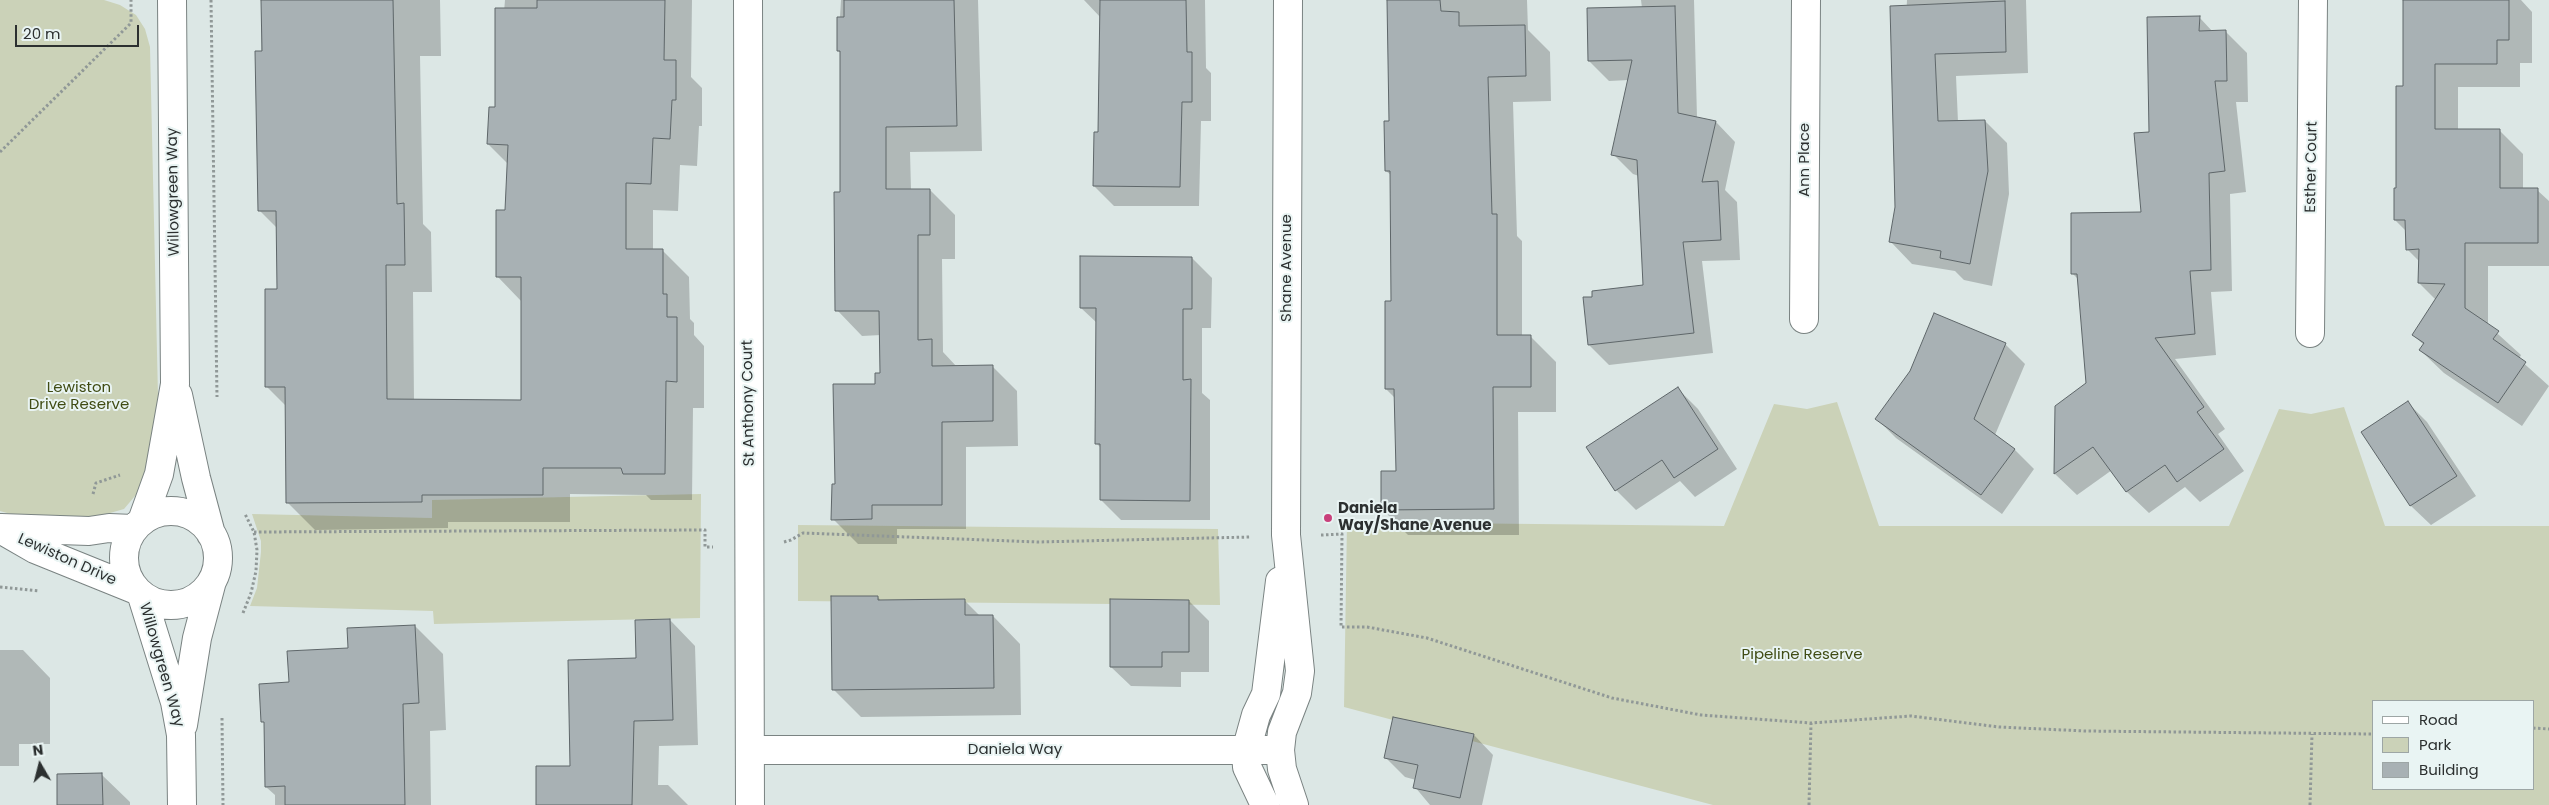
<!DOCTYPE html>
<style>
body{margin:0}
#map{position:relative;width:2549px;height:805px;overflow:hidden;background:#dce7e5;font-family:Poppins,sans-serif}
canvas{display:block}
.legend{position:absolute;left:2372px;top:700px;width:162px;height:90px;box-sizing:border-box;background:#e9f4f3;border:1px solid #9da6a5;margin:0;padding:6px 9px;list-style:none;font-size:15px;color:#2c3030}
.legend li{display:flex;align-items:center;gap:10px;height:25px}
.legend b{width:25px;border:1px solid #9da6a5}
.north{position:absolute;left:15px;top:740px;width:50px;height:50px;-webkit-text-stroke:4px #e9f4f3;paint-order:stroke;rotate:352deg;font-size:14px;font-weight:700;line-height:20px;text-align:center;color:#2c3030}
.north::after{content:'';display:block;margin:auto;width:18px;height:22px;background:#2c3030;clip-path:polygon(50% 0,100% 100%,50% 72%,0 100%)}
.scale{position:absolute;left:15px;top:25px;width:124px;height:22px;box-sizing:border-box;border:2px solid #2c3030;border-top:0;padding-left:6px;font-size:15px;line-height:18px;white-space:nowrap;color:#2c3030;-webkit-text-stroke:4px #e9f4f3;paint-order:stroke}
</style>
<div id="map">
<canvas width="2549" height="805"></canvas>
<ul class="legend">
<li><b style="height:6px;background:#fff"></b>Road</li>
<li><b style="height:14px;background:#cbd2b8"></b>Park</li>
<li><b style="height:14px;background:#a8b1b4"></b>Building</li>
</ul>
<div class="north">N</div>
<div class="scale">20 m</div>
</div>
<script>
const context = document.querySelector('canvas').getContext('2d');
context.lineJoin = 'round';
function fill(path, color) {
  context.fillStyle = color;
  context.fill(path, 'evenodd');
}
function toPath(rows) {
  const path = new Path2D();
  for (const r of rows) {
    if (r.length === 3) {
      path.moveTo(r[0] + r[2], r[1]);
      path.arc(r[0], r[1], r[2], 0, 2 * Math.PI);
      continue;
    }
    path.moveTo(r[0], r[1]);
    for (let i = 2; i < r.length; i += 2) path.lineTo(r[i], r[i + 1]);
  }
  return path;
}
function trace(path, color, width, dash) {
  context.strokeStyle = color;
  context.lineWidth = width;
  context.lineCap = dash ? 'butt' : 'round';
  context.setLineDash(dash || []);
  context.stroke(path);
}
function drawText(font, color, halo, rows, align = 'center') {
  context.font = font + ' Poppins,sans-serif';
  context.lineWidth = 4;
  context.setLineDash([]);
  context.textBaseline = 'middle';
  context.strokeStyle = halo;
  context.fillStyle = color;
  for (const [text, x, y, turn = 0] of rows) {
    context.save();
    context.translate(x, y);
    context.rotate((+turn || 0) * Math.PI / 180);
    context.textAlign = isNaN(turn) ? turn : align;
    if (halo) context.strokeText(text, 0, 0);
    context.fillText(text, 0, 0);
    context.restore();
  }
}
fill(toPath([
 [0,0,104,0,120,5,136,15,145,29,150,47,158,396,155,437,140,490,124,509,82,521,25,518,0,511],
 [1837,402,1879,526,2229,526,2279,409,2311,414,2344,407,2385,526,2549,526,2549,805,1713,805,1344,707,1347,522,1724,526,1774,404,1807,409],
 [2373,701,2533,701,2533,789,2373,789],
 [701,494,700,618,434,624,433,611,250,606,257,588,261,552,261,541,252,514,432,518,432,500],
 [798,525,1218,529,1220,605,798,601]
]), '#cbd2b8');
fill(toPath([
 [262,0,440,0,441,56,420,56,423,224,431,232,432,292,413,292,414,401,523,401,522,302,497,276,506,211,508,164,488,144,496,109,505,0,692,0,691,77,702,88,702,126,699,126,697,166,680,165,678,211,653,210,653,250,662,250,689,277,690,319,694,323,694,335,704,346,704,408,693,408,692,500,651,500,646,495,570,494,570,522,448,522,448,528,315,530,288,503,287,407,266,386,278,290,278,229,259,210],
 [841,0,978,0,982,151,910,152,911,190,930,190,955,215,955,259,942,259,943,352,957,367,992,366,1017,391,1018,446,966,447,966,529,897,529,897,544,858,544,833,519,836,485,881,374,881,335,862,336,837,310,841,193,841,53,838,51],
 [1084,0,1205,0,1206,68,1211,73,1211,121,1201,121,1199,206,1114,206,1094,186,1100,134,1101,18],
 [1388,0,1527,0,1528,30,1550,52,1551,101,1513,102,1517,236,1522,241,1522,336,1530,336,1556,362,1556,412,1518,412,1519,535,1408,535,1382,509,1397,473,1396,399,1386,389,1392,303,1391,175,1386,171,1390,122],
 [1641,0,1694,0,1697,118,1716,122,1735,142,1725,190,1737,202,1740,260,1702,261,1713,353,1609,365,1589,345,1645,286,1639,176,1633,174,1613,154,1629,80,1609,81,1589,61,1642,8],
 [1907,0,2026,0,2028,73,1956,76,1958,122,1985,121,2007,143,2009,194,1992,286,1964,280,1955,271,1912,264,1890,241,1896,207],
 [2404,0,2521,0,2532,12,2532,63,2520,63,2520,87,2458,87,2458,130,2499,130,2523,154,2523,190,2537,190,2549,201,2549,266,2488,266,2488,325,2521,355,2519,359,2549,386,2522,426,2444,373,2420,350,2424,345,2413,335,2436,300,2419,283,2420,262,2407,249,2407,232,2395,220,2404,87],
 [2199,17,2213,32,2226,32,2247,53,2248,102,2236,102,2246,192,2230,194,2232,291,2211,292,2216,355,2175,359,2225,429,2218,434,2244,471,2200,502,2185,487,2149,513,2127,492,2112,470,2077,495,2055,474,2056,406,2087,384,2078,279,2073,274,2143,213,2150,133],
 [1192,258,1212,278,1211,328,1202,328,1202,393,1210,400,1210,520,1121,520,1101,500,1101,448,1097,444,1097,323,1081,308],
 [2005,344,2025,364,1995,435,2015,450,2034,469,2002,514,1896,438,1876,418],
 [1678,389,1698,409,1737,469,1695,497,1680,481,1636,510,1616,490],
 [2408,403,2427,422,2476,496,2431,525,2411,506,2363,433],
 [878,597,881,601,964,600,980,616,993,616,1020,644,1021,715,861,717,833,689],
 [1189,601,1209,621,1209,672,1181,672,1181,687,1131,686,1111,667],
 [670,620,695,646,698,745,659,746,658,785,668,785,688,805,537,805,571,767,637,660],
 [415,626,443,654,446,730,430,731,431,805,275,805,275,795,266,787,265,724,263,721,290,683,350,649],
 [0,650,23,650,50,678,50,744,19,744,19,766,0,766],
 [1474,735,1493,755,1482,805,1430,805,1415,787,1416,780,1405,777,1385,757],
 [102,775,130,802,130,805,28,805,59,805]
]), '#0003');
const building = toPath([
 [261,0,393,0,397,204,404,203,405,265,386,265,387,399,521,400,521,277,496,277,496,210,505,210,508,145,487,144,489,107,495,107,495,8,537,8,537,0,665,0,664,60,676,60,676,100,672,100,670,139,653,138,651,184,626,183,626,249,663,249,663,294,667,294,667,317,677,317,677,382,666,381,665,474,623,474,621,468,543,468,543,495,422,495,422,502,286,503,285,387,265,387,265,289,277,289,276,211,258,211,255,51,262,51,261,0],
 [844,0,954,0,957,126,886,127,886,189,930,189,930,235,918,235,918,340,932,339,932,366,993,365,993,421,942,422,942,505,872,505,872,519,831,520,832,484,835,484,833,384,875,384,875,373,880,373,879,311,835,311,834,192,840,192,840,51,837,51,837,17,844,17,844,0],
 [1100,0,1186,0,1187,52,1192,52,1192,102,1182,102,1180,187,1093,186,1094,132,1098,132,1100,0],
 [1387,0,1440,0,1441,11,1459,12,1459,26,1525,25,1526,76,1488,77,1492,214,1497,214,1497,335,1531,335,1531,387,1493,387,1494,509,1381,510,1381,471,1396,471,1394,389,1385,389,1385,301,1391,301,1390,171,1385,171,1384,121,1389,121,1387,0],
 [2403,0,2509,0,2509,40,2497,40,2497,64,2435,64,2435,129,2500,129,2500,188,2538,188,2538,243,2465,243,2465,308,2499,331,2493,339,2526,362,2498,403,2419,350,2424,343,2412,335,2445,284,2418,283,2419,249,2406,250,2405,220,2394,220,2394,188,2396,188,2396,86,2403,86,2403,0],
 [2005,1,2006,52,1935,54,1938,121,1985,120,1988,171,1970,264,1940,258,1941,251,1889,242,1895,207,1890,6,2005,1],
 [1675,6,1678,113,1716,121,1702,182,1718,181,1721,240,1683,242,1694,333,1588,345,1583,297,1592,297,1592,291,1643,285,1637,160,1611,155,1632,60,1588,61,1587,8,1675,6],
 [2200,16,2199,31,2226,30,2227,81,2215,81,2225,171,2209,173,2211,270,2190,271,2195,334,2155,338,2204,407,2197,412,2224,449,2177,482,2165,465,2126,492,2093,447,2054,474,2055,406,2086,383,2077,274,2071,274,2071,213,2141,212,2134,133,2149,132,2147,17,2200,16],
 [1080,256,1192,257,1192,309,1183,309,1183,380,1191,379,1190,501,1100,500,1100,444,1095,444,1096,308,1080,308,1080,256],
 [1934,313,2006,343,1974,419,2015,449,1981,495,1875,419,1910,371,1934,313],
 [1678,387,1718,449,1674,478,1662,460,1615,491,1586,447,1678,387],
 [2408,401,2457,476,2410,506,2361,432,2408,401],
 [831,596,878,596,878,600,965,599,965,615,993,615,994,688,832,690,831,596],
 [1110,599,1189,600,1189,652,1162,652,1162,667,1110,667,1110,599],
 [670,619,673,720,634,721,632,805,536,805,536,766,570,766,568,660,636,658,635,620,670,619],
 [415,625,419,703,403,704,405,805,285,805,285,786,265,787,264,722,261,722,259,684,289,682,287,651,348,648,347,628,415,625],
 [1393,717,1474,734,1460,798,1413,788,1418,765,1384,758,1393,717],
 [102,773,103,805,57,805,57,774,102,773]
]);
fill(building, '#a8b1b4');
trace(building, '#5e6669', 1);
const minor = toPath([
 [748,0,750,805],
 [1288,0,1286,535,1300,671,1297,693,1282,732,1280,750,1282,769,1294,805],
 [1804,319,1806,0],
 [2310,333,2313,0],
 [178,395,196,478,211,534],
 [171,558,47],
 [142,521,159,474,175,384,172,0],
 [1,528,89,531,109,528,133,529],
 [0,529,35,549,134,589],
 [142,596,175,702,181,735,182,805],
 [183,725,197,638,212,581],
 [751,750,1280,750],
 [1265,805,1247,767,1246,751,1256,715,1266,694,1280,581]
]);
trace(minor, '#7a8382', 30);
trace(toPath([
 [211,0,217,397],
 [0,152,131,23,131,0],
 [93,494,96,483,120,475],
 [254,532,705,530,705,547,713,547],
 [1321,535,1342,534,1341,627,1367,627,1427,638,1612,698,1701,715,1811,723,1911,716,1999,727,2085,731,2373,734],
 [784,542,791,540,803,533,1038,542,1250,537],
 [0,587,39,591],
 [243,613,251,593,256,571,257,550,254,532,245,514],
 [222,718,223,805],
 [2533,728,2549,729],
 [1809,805,1811,723],
 [2310,805,2312,734]
]), '#909897', 3, [2.5, 2.5]);
trace(minor, '#fff', 28);
for (const [x, y, r, color] of [
 [1328,518,5,"#c9407b"]
]) {
  const dot = new Path2D();
  dot.arc(x, y, r, 0, 2 * Math.PI);
  context.fillStyle = color;
  context.fill(dot);
  trace(dot, '#e9f4f3', 2);
}
drawText('15px', '#2c3030', '#e9f4f3', [
 ["Ann Place",1805,160,-90],
 ["Esther Court",2312,167,-89],
 ["Willowgreen Way",174,192,-91],
 ["Shane Avenue",1287,268,-90],
 ["St Anthony Court",749,403,-91],
 ["Lewiston Drive",67,560,24],
 ["Willowgreen Way",161,665,74],
 ["Daniela Way",1015,750]
]);
drawText('15px', '#404c14', '#e9f4f3', [
 ["Lewiston",79,388],
 ["Drive Reserve",79,405],
 ["Pipeline Reserve",1802,655]
]);
drawText('bold 15px', '#2c3030', '#e9f4f3', [
 ["Daniela",1338,509],
 ["Way/Shane Avenue",1338,526]
], 'left');
</script>
